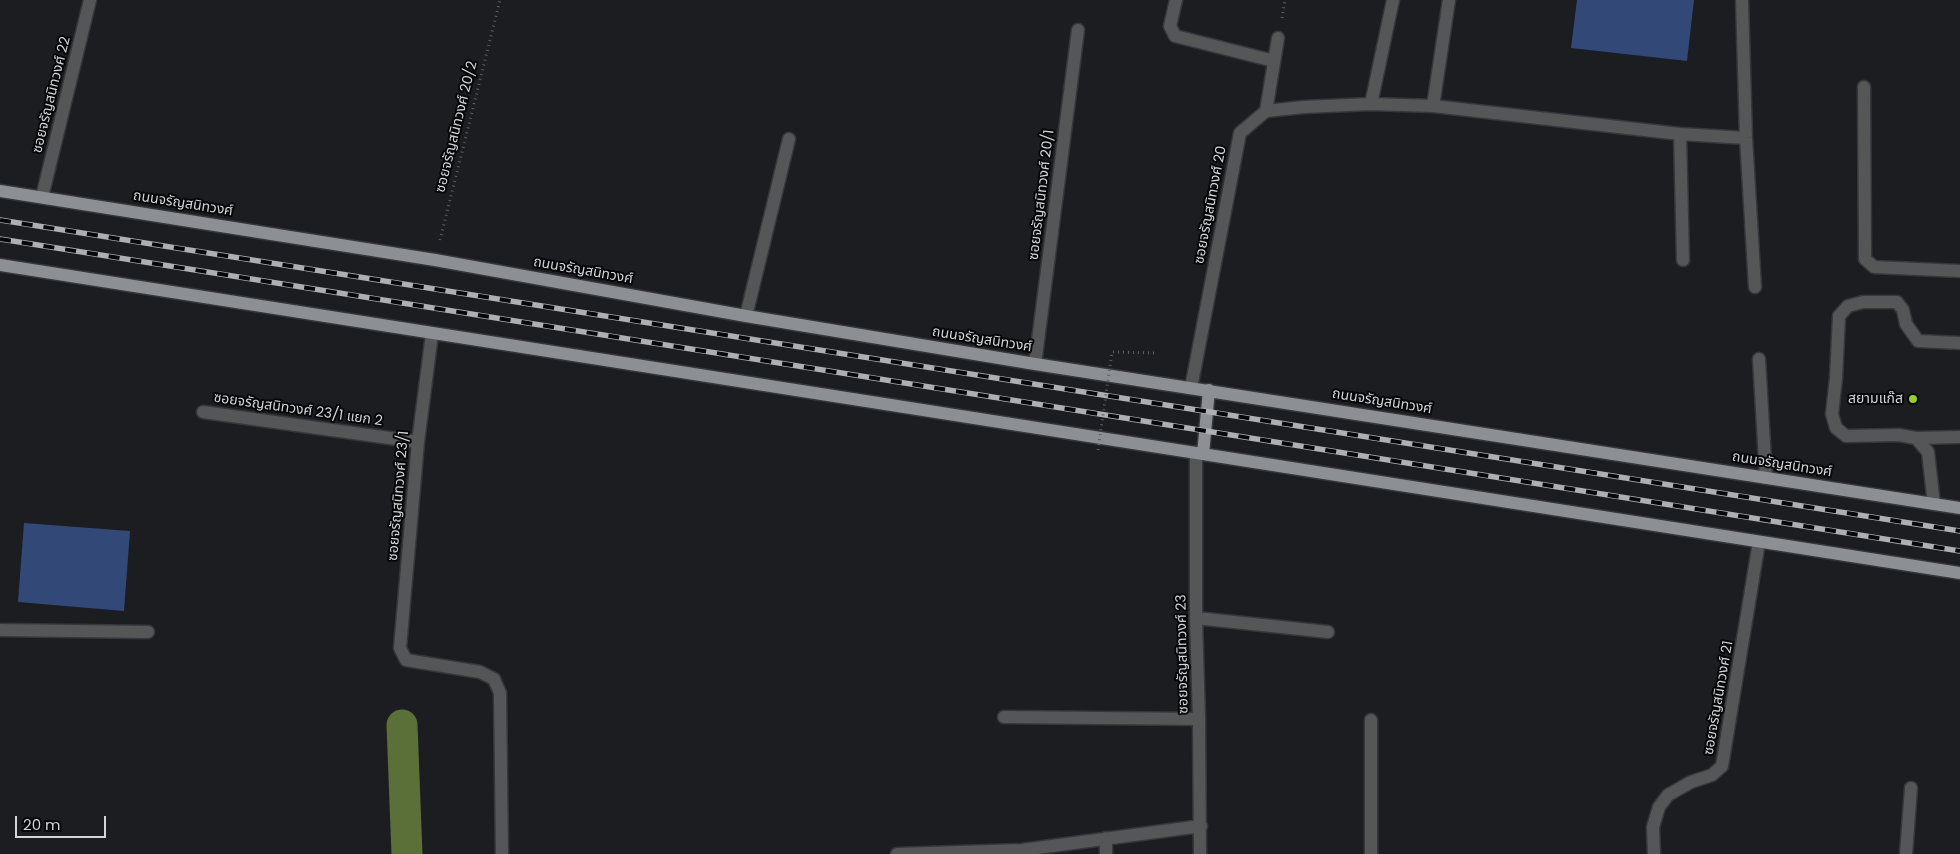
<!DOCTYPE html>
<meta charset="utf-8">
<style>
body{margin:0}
#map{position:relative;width:1960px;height:854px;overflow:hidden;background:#1b1d21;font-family:Poppins,sans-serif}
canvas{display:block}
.scale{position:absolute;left:15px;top:816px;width:91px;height:22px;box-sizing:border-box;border:2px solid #d3d5d8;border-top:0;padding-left:6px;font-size:15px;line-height:18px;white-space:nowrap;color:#d3d5d8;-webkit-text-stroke:4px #060709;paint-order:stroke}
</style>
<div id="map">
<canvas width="1960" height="854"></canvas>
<div class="scale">20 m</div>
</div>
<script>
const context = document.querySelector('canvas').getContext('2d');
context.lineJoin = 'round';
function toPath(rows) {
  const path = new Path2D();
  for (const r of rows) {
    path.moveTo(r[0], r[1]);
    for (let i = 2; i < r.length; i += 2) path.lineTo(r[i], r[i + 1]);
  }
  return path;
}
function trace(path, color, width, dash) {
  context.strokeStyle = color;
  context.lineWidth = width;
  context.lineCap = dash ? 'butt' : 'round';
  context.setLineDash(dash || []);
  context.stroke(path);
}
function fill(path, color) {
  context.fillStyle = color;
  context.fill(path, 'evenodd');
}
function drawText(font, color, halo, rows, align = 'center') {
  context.font = font + ' Poppins,"Noto Sans Thai",sans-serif';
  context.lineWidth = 4;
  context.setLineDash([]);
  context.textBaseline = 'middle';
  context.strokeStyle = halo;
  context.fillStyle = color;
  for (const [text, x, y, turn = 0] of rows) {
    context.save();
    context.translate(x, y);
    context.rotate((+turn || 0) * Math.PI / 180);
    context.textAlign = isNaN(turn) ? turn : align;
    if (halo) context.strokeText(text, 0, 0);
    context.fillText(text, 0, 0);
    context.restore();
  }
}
trace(toPath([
 [402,725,407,854]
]), '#5b7039', 31);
fill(toPath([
 [1577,0,1694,0,1687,61,1571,48],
 [24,523,130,531,124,611,18,602]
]), '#324877');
const lane = toPath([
 [1742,0,1746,138,1755,287],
 [1371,104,1393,0],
 [1433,106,1449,0],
 [1266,111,1304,107,1371,104,1433,106,1680,134,1746,138],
 [1680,134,1683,260],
 [746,316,789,139],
 [1916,438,1960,437],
 [1934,504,1928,452,1916,438,1899,435,1846,436,1836,428,1832,414,1836,378,1839,316,1848,306,1863,302,1897,302,1903,310,1906,324,1918,341,1960,343]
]);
const street = toPath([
 [1176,0,1170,26,1175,36,1274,61],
 [1864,87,1865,259,1874,267,1960,271],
 [42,197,90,0],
 [432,334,418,442,400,648,406,660,480,672,494,679,500,693,502,854],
 [1759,359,1766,478],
 [1035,364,1078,30],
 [1191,388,1240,133,1266,111,1278,38],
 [203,412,418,442],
 [1196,453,1196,618,1199,719,1200,854],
 [1196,618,1328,632],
 [0,630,148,632],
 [1004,717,1199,719],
 [1371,720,1371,854],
 [1106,838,1106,854],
 [897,854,1022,850,1201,826],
 [1654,854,1653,827,1659,807,1668,795,1691,782,1712,775,1722,766,1759,542],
 [1906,854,1911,788]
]);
const primary = toPath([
 [0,191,435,260,746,316,1035,364,1960,508],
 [0,265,1960,573],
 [1203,454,1209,390]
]);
trace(lane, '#35373b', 15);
trace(street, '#35373b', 15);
trace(primary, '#35373b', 15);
trace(toPath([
 [1282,18,1285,0],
 [440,240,500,0],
 [1113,352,1154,353]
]), '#5c5e61', 3, [1, 4]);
trace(lane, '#545658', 12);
trace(street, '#545658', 12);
trace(primary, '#8c8f94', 12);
const rail = toPath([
 [0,220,1960,531],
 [0,239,1960,551]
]);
trace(rail, '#adafb2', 5.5);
trace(rail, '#060709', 4, [11]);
trace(toPath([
 [1098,450,1112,352]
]), '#5c5e61', 3, [1, 4]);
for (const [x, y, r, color] of [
 [1913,399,5,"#99cb36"]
]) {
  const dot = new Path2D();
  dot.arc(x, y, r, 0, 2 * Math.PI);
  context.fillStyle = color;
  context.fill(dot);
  trace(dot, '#060709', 2);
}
drawText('14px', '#d3d5d8', '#060709', [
 ["ซอยจรัญสนิทวงศ์ 22",52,95,-76],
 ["ซอยจรัญสนิทวงศ์ 20/2",457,127,-76],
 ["ซอยจรัญสนิทวงศ์ 20/1",1042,195,-83],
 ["ถนนจรัญสนิทวงศ์",183,204,9],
 ["ซอยจรัญสนิทวงศ์ 20",1211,205,-79],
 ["ถนนจรัญสนิทวงศ์",583,271,10],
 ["ถนนจรัญสนิทวงศ์",982,340,9],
 ["ถนนจรัญสนิทวงศ์",1382,402,9],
 ["ซอยจรัญสนิทวงศ์ 23/1 แยก 2",298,410,8],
 ["ถนนจรัญสนิทวงศ์",1782,465,9],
 ["ซอยจรัญสนิทวงศ์ 23/1",399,496,-85],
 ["ซอยจรัญสนิทวงศ์ 23",1183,654,-91],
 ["ซอยจรัญสนิทวงศ์ 21",1719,698,-80]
]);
drawText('14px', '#d3d5d8', '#060709', [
 ["สยามแก๊ส",1903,399]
], 'right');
</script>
